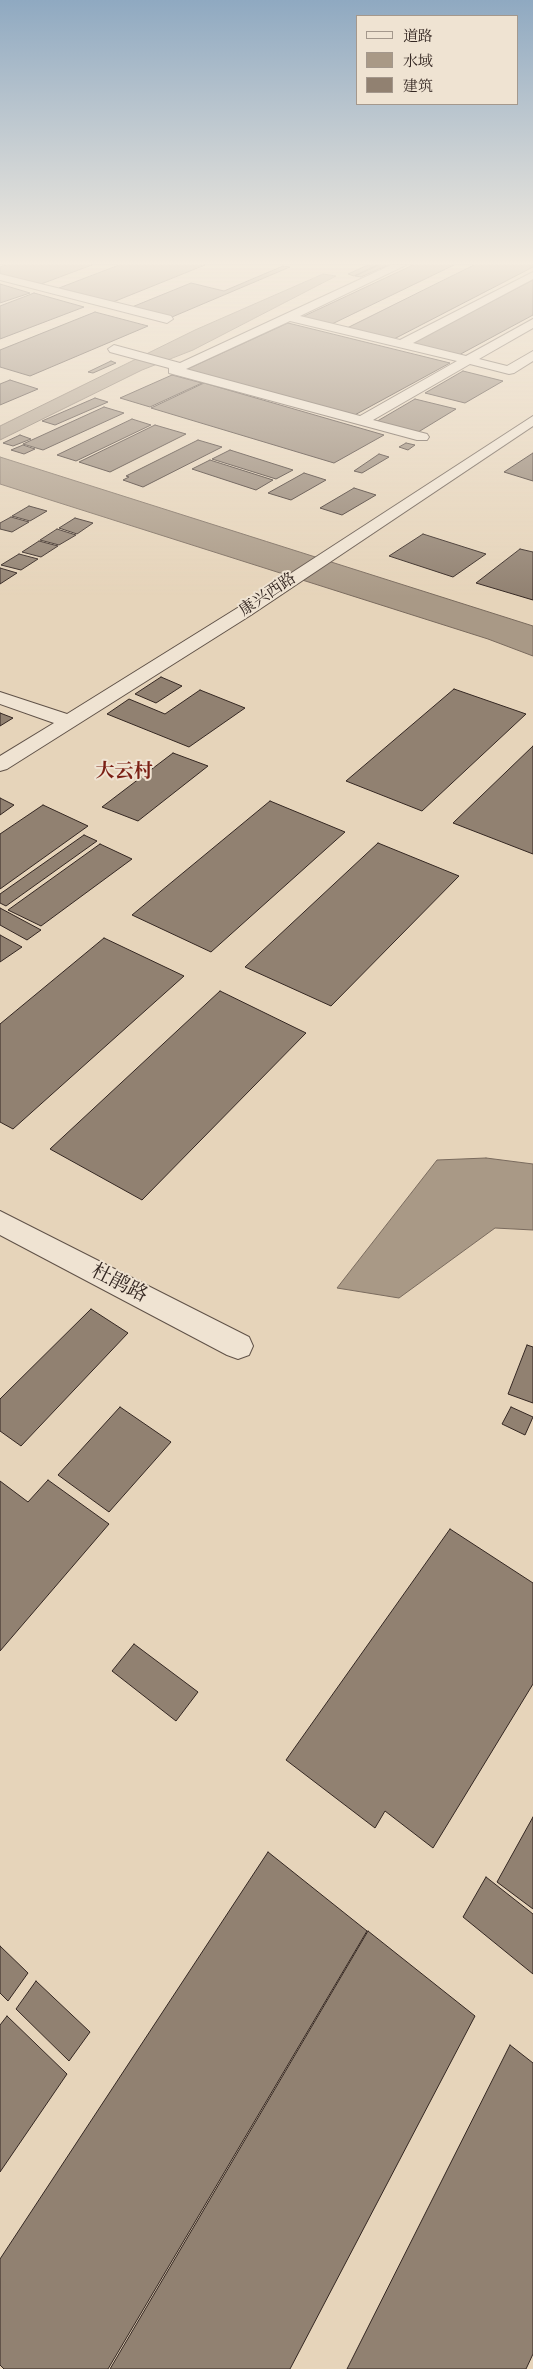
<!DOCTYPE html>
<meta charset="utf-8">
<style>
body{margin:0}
#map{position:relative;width:533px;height:2369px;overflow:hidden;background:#e6d4ba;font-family:"Libre Bodoni","Noto Serif SC",serif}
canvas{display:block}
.legend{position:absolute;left:356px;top:15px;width:162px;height:90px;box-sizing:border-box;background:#efe3d2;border:1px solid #a4988c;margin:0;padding:6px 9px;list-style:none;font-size:15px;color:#342722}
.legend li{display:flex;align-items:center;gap:10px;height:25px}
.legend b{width:25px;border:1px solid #a4988c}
</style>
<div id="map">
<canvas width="533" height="2369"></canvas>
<ul class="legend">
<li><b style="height:6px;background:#efe3d2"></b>道路</li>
<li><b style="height:14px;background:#a99986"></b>水域</li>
<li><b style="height:14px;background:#918171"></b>建筑</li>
</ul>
</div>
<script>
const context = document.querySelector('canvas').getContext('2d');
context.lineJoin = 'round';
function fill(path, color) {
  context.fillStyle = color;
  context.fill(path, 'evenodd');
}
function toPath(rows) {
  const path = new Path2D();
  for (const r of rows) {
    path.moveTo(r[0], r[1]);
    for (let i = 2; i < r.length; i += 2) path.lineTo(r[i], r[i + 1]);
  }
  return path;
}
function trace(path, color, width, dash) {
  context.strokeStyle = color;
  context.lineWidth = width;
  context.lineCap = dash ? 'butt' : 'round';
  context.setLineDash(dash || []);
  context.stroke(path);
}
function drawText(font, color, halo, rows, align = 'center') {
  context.font = font + ' "Libre Bodoni","Noto Serif SC",serif';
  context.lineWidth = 4;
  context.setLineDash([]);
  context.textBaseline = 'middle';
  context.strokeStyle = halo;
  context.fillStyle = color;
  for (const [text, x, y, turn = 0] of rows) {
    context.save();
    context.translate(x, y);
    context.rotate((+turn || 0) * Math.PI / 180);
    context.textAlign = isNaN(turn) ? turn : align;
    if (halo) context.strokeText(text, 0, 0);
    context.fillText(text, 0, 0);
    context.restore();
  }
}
const water = toPath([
 [323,274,336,276,193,350,142,370,0,440,0,426,195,330,323,274],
 [0,457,533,626,533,656,488,639,0,484,0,457],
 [486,1158,533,1164,533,1230,495,1228,399,1298,337,1288,437,1160,486,1158]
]);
fill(water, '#a99986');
trace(water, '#7a6b5e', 1);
const building = toPath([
 [6,265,92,265,41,284,0,274,0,267,6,265],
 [119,265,205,265,113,302,59,288,119,265],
 [368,265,377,265,354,276,348,274,368,265],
 [379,265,388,265,361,277,355,276,379,265],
 [413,265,454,265,332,324,302,317,413,265],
 [474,265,533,265,533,267,394,339,347,328,474,265],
 [283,266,290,267,172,317,132,307,191,283,224,291,283,266],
 [533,280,533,315,457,356,409,344,533,280],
 [0,284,30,293,0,303,0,284],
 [34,293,84,307,0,339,0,306,34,293],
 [95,312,148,326,30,376,0,367,0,350,95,312],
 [288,323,450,363,351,417,183,371,288,323],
 [111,361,116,363,93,373,88,372,111,361],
 [463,371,503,381,465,403,425,393,463,371],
 [172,375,202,383,150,407,120,398,172,375],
 [10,380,38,389,0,405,0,384,10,380],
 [204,383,384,435,334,463,151,408,204,383],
 [95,398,108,402,55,425,42,421,95,398],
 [415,399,456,409,415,434,374,423,415,399],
 [104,407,124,413,43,450,23,444,104,407],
 [132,419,151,425,76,461,57,455,132,419],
 [155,425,186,434,110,472,79,462,155,425],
 [20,435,31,439,13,446,3,443,20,435],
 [198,440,222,447,143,487,123,480,129,477,126,476,198,440],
 [406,443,415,445,408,450,399,447,406,443],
 [23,445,35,449,24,454,11,450,23,445],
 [230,450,293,470,276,479,212,459,230,450],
 [533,453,533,481,504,472,533,453],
 [379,454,389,457,362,473,354,471,379,454],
 [210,460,273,480,256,490,192,469,210,460],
 [304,473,326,480,291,500,268,493,304,473],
 [354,488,376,495,342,515,320,508,354,488],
 [29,506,47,511,30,521,12,516,29,506],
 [11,517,29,522,12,532,0,529,0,523,11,517],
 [75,518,93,523,77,534,59,528,75,518],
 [57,529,76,535,59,545,40,540,57,529],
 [423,534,486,554,453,577,389,556,423,534],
 [39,541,58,546,41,557,22,552,39,541],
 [520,549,533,552,533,600,476,583,520,549],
 [19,554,38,559,21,570,1,565,19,554],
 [0,568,17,573,0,584,0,568],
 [161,677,182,686,156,703,135,694,161,677],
 [454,689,526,714,422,811,346,781,454,689],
 [200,690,245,708,189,747,107,714,129,699,165,714,200,690],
 [0,713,13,718,0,726,0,713],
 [533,746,533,854,453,823,533,746],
 [173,753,208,766,138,821,102,807,173,753],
 [0,798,14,805,0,815,0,798],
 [270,801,345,832,211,952,132,915,270,801],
 [43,805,88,826,0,889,0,834,43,805],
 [84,835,97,841,6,906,0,903,0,894,84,835],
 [378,843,459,876,331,1006,245,967,378,843],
 [100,844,132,859,41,926,8,910,100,844],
 [0,908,41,930,27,940,0,925,0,908],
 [0,935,22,947,0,962,0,935],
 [104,938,184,976,13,1129,0,1122,0,1024,104,938],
 [220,991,306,1033,142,1200,50,1149,220,991],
 [91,1309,128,1333,21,1446,0,1431,0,1399,91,1309],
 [527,1345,533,1347,533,1403,508,1394,527,1345],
 [120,1407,171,1442,109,1512,58,1475,120,1407],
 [511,1407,533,1417,525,1435,502,1424,511,1407],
 [48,1480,109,1524,0,1651,0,1481,28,1502,48,1480],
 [450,1529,533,1583,533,1684,433,1848,385,1811,375,1828,286,1760,450,1529],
 [134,1644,198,1692,176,1721,112,1671,134,1644],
 [533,1817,533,1909,497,1882,533,1817],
 [268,1852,367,1931,108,2369,4,2369,0,2365,0,2259,268,1852],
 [486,1877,533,1914,533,1974,463,1917,486,1877],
 [368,1931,475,2016,290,2369,110,2369,368,1931],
 [0,1946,28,1973,8,2001,0,1993,0,1946],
 [36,1981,90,2032,69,2061,16,2009,36,1981],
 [7,2016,67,2074,0,2172,0,2025,7,2016],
 [510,2045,533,2063,533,2354,526,2369,347,2369,510,2045]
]);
fill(building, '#918171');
trace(building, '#342722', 1);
const minor = toPath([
 [391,265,406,265,300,316,400,340,533,272,533,279,413,343,466,356,533,319,533,328,479,359,507,366,533,351,533,361,514,373,509,374,470,364,373,420,427,434,429,437,427,440,417,440,169,373,169,368,110,352,108,349,114,345,180,363,391,265],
 [290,321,457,361,360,416,186,369,290,321],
 [0,274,171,316,173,319,167,323,0,280,0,274],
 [533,416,533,426,251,615,7,769,0,771,0,756,54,723,0,704,0,692,67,714,239,607,533,416],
 [0,1211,249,1337,253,1346,249,1355,238,1359,227,1355,0,1235,0,1211]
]);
trace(minor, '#605248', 2);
fill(minor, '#efe3d2');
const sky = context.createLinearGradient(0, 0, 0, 597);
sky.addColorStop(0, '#8fa9c1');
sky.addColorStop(0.44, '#f4ece0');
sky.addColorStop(1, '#f4ece000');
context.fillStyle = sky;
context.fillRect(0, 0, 533, 597);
drawText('16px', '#342722', '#efe3d2', [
 ["康兴西路",268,595,-34]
]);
drawText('bold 19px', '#7a1f14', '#efe3d2', [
 ["大云村",124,772]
]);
drawText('20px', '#342722', '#efe3d2', [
 ["杜鹃路",119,1284,27]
]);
</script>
